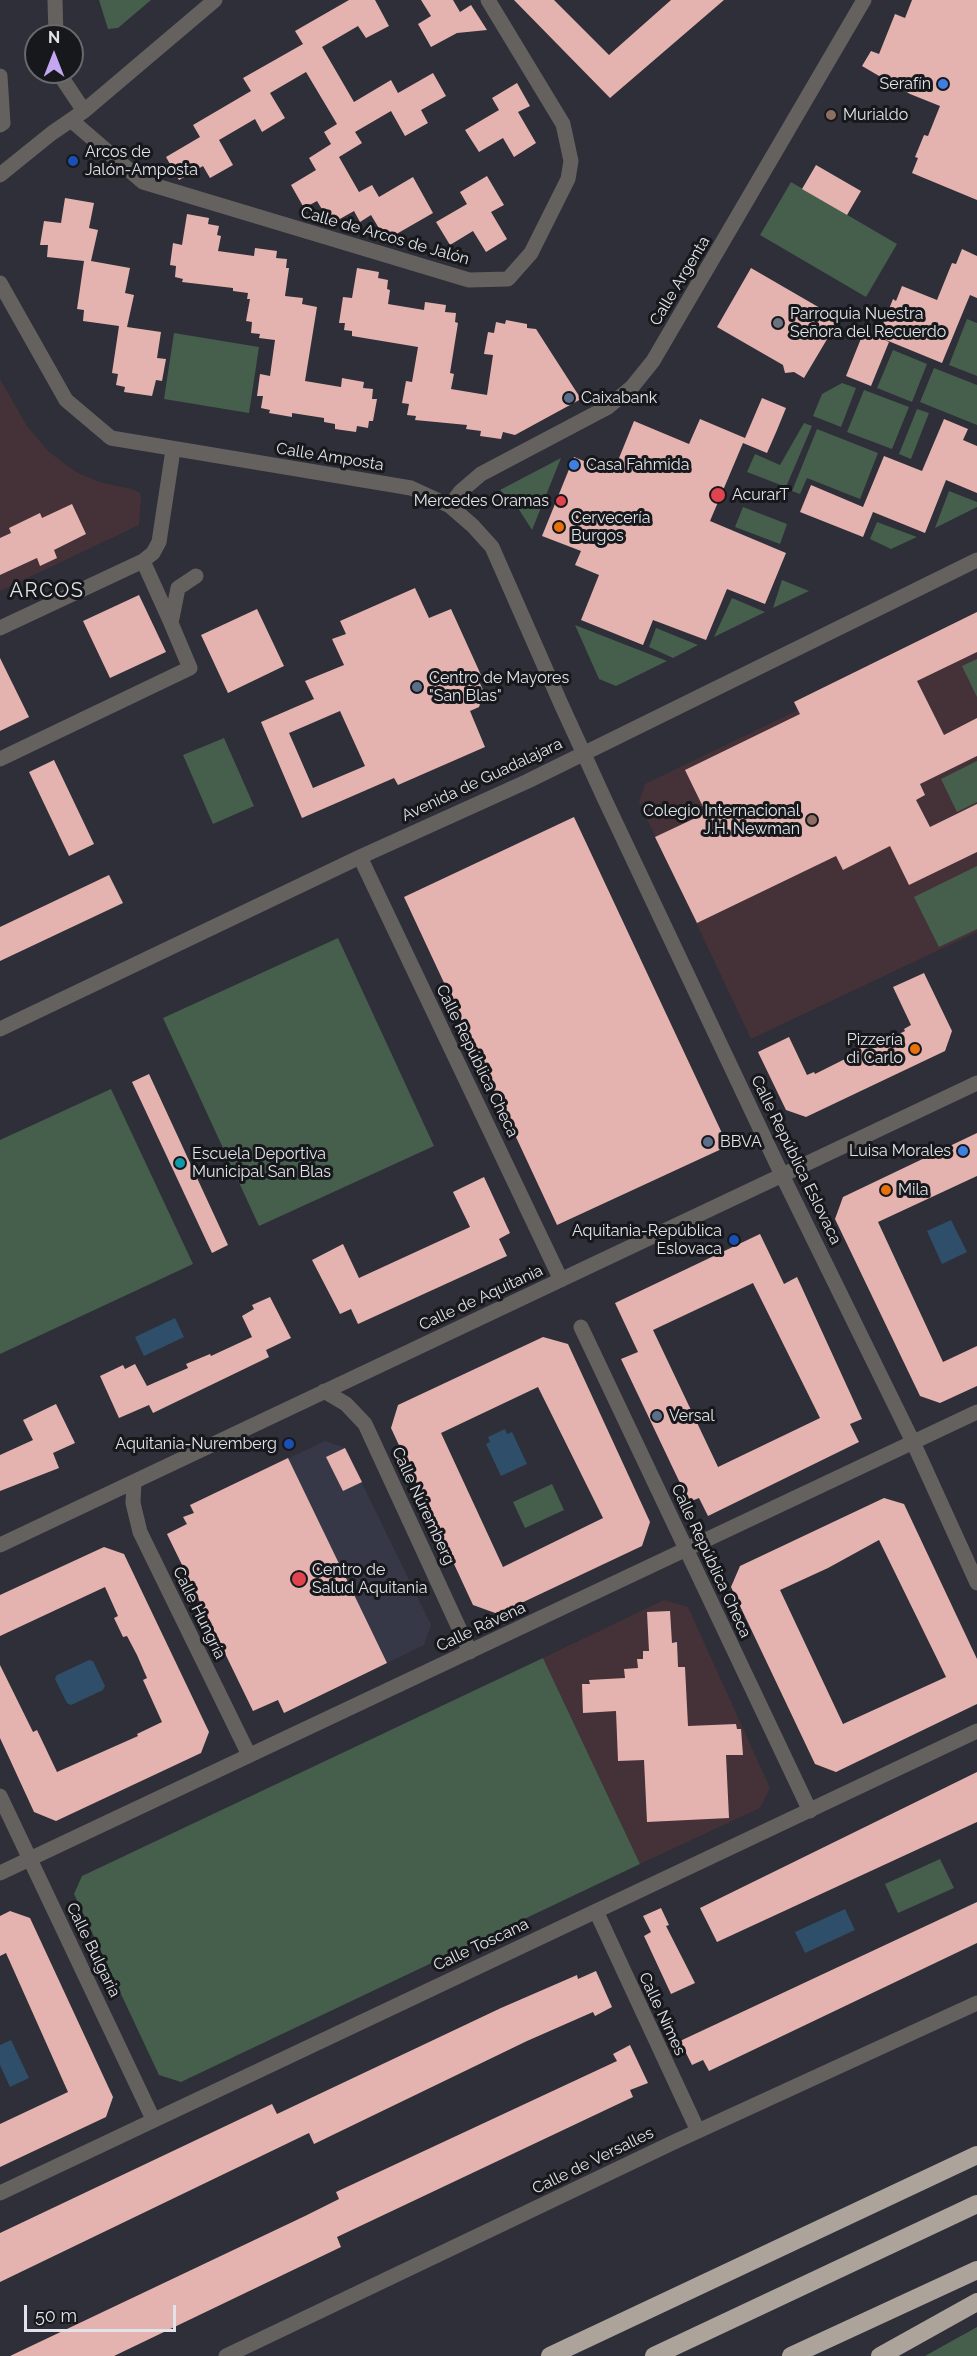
<!DOCTYPE html>
<meta charset="utf-8">
<style>
body{margin:0}
#map{position:relative;width:977px;height:2356px;overflow:hidden;background:#2e2f38;font-family:Raleway,sans-serif}
canvas{display:block}
.north{position:absolute;left:24px;top:24px;width:60px;height:60px;box-sizing:border-box;background:#17181c;border:2px solid #68696e;border-radius:50%;rotate:0deg;font-size:16px;font-weight:700;line-height:24px;text-align:center;color:#e2e3e8}
.north::after{content:'';display:block;margin:auto;width:21px;height:27px;background:#c4a7f1;clip-path:polygon(50% 0,100% 100%,50% 72%,0 100%)}
.scale{position:absolute;left:24px;top:2305px;width:152px;height:27px;box-sizing:border-box;border:3px solid #e2e3e8;border-top:0;padding-left:8px;font-size:18px;line-height:21px;white-space:nowrap;color:#e2e3e8;-webkit-text-stroke:4px #17181c;paint-order:stroke}
</style>
<div id="map">
<canvas width="977" height="2356"></canvas>
<div class="north">N</div>
<div class="scale">50 m</div>
</div>
<script>
const context = document.querySelector('canvas').getContext('2d');
context.lineJoin = 'round';
function fill(path, color) {
  context.fillStyle = color;
  context.fill(path, 'evenodd');
}
function toPath(rows) {
  const path = new Path2D();
  for (const r of rows) {
    path.moveTo(r[0], r[1]);
    for (let i = 2; i < r.length; i += 2) path.lineTo(r[i], r[i + 1]);
  }
  return path;
}
function trace(path, color, width, dash) {
  context.strokeStyle = color;
  context.lineWidth = width;
  context.lineCap = dash ? 'butt' : 'round';
  context.setLineDash(dash || []);
  context.stroke(path);
}
function drawText(font, color, halo, rows, align = 'center') {
  context.font = font + ' Raleway,sans-serif';
  context.lineWidth = 6;
  context.setLineDash([]);
  context.textBaseline = 'middle';
  context.strokeStyle = halo;
  context.fillStyle = color;
  for (const [text, x, y, turn = 0] of rows) {
    context.save();
    context.translate(x, y);
    context.rotate((+turn || 0) * Math.PI / 180);
    context.textAlign = isNaN(turn) ? turn : align;
    if (halo) context.strokeText(text, 0, 0);
    context.fillText(text, 0, 0);
    context.restore();
  }
}
fill(toPath([
 [325,1441,345,1448,431,1625,424,1645,284,1713,275,1695,272,1702,253,1711,167,1534,186,1524,183,1517,193,1513,190,1505]
]), '#373847');
fill(toPath([
 [0,379,27,426,49,452,76,472,99,482,132,489,140,493,141,498,139,525,0,591],
 [977,612,977,932,751,1039,639,802,645,784,798,710,794,702],
 [664,1600,688,1607,770,1788,760,1808,640,1864,543,1658]
]), '#453138');
fill(toPath([
 [99,0,151,0,118,28,108,29],
 [791,182,897,244,866,297,760,235],
 [967,319,977,323,977,376,949,365],
 [174,333,259,347,249,413,164,399],
 [893,350,927,364,912,402,877,388],
 [934,368,977,385,977,425,920,402],
 [842,383,856,388,841,427,813,416,822,394],
 [864,390,909,407,892,449,847,432],
 [917,409,929,413,911,459,899,454],
 [804,423,812,426,786,487,747,472,755,454,780,465],
 [817,429,878,453,860,499,807,478,800,494,792,491],
 [561,458,532,530,518,508,500,490],
 [949,491,977,502,977,507,935,528],
 [743,507,787,524,780,544,735,527],
 [877,522,917,537,891,549,870,539],
 [782,580,809,591,773,608],
 [732,598,765,612,714,637],
 [575,625,667,661,616,686,599,679],
 [656,628,698,645,673,658,649,647],
 [977,659,977,697,962,666],
 [224,738,254,806,213,824,183,755],
 [977,761,977,802,957,812,941,779],
 [977,866,977,929,939,947,914,897],
 [338,938,434,1146,259,1226,163,1018],
 [111,1089,193,1264,0,1354,0,1140],
 [552,1484,564,1510,525,1528,513,1502],
 [543,1658,640,1864,181,2082,159,2075,74,1894,82,1876],
 [940,1859,954,1888,898,1913,885,1884],
 [977,2327,977,2356,925,2356]
]), '#455f4c');
fill(toPath([
 [951,1220,967,1252,942,1264,927,1231],
 [175,1318,184,1337,144,1356,135,1337],
 [505,1429,507,1434,512,1432,527,1464,501,1476,486,1444,490,1442,488,1437],
 [89,1660,93,1661,105,1686,103,1690,71,1705,67,1703,55,1679,57,1675],
 [845,1909,855,1930,805,1953,795,1932],
 [11,2040,29,2078,10,2087,0,2065,0,2045]
]), '#2f4e69');
fill(toPath([
 [349,0,375,0,389,26,366,38,358,26,322,47,354,102,391,80,398,93,433,73,446,96,421,110,428,123,405,136,391,111,355,132,362,143,339,157,359,192,372,185,379,197,413,177,433,213,386,240,371,215,360,222,354,211,331,224,317,201,304,208,291,185,316,170,309,158,331,144,324,132,337,124,306,72,270,93,285,118,262,132,255,119,219,140,233,165,210,178,203,166,179,180,166,157,200,137,193,125,251,91,243,78,303,44,295,31],
 [421,0,453,0,460,12,471,5,487,30,457,33,431,47,418,24,431,16],
 [514,0,554,0,609,55,671,0,724,0,610,98],
 [912,0,977,0,977,200,912,173,918,158,915,157,924,135,928,136,940,106,910,94,862,66,871,51,879,54,895,14,905,18],
 [517,83,530,106,518,112,536,143,514,157,503,138,479,152,465,130,499,110,492,98],
 [816,165,861,191,847,215,802,189],
 [487,176,504,205,491,212,507,239,486,252,473,231,450,245,436,222,467,204,460,192],
 [65,198,94,203,89,228,98,230,91,261,130,268,125,293,134,295,127,327,161,332,157,358,166,359,162,381,156,380,152,396,124,392,125,387,116,385,118,374,112,373,119,326,83,321,84,310,77,309,84,261,47,257,48,245,40,245,44,221,61,223],
 [187,214,209,218,208,224,219,226,217,235,221,236,218,251,254,256,255,248,277,251,276,258,287,259,286,268,289,268,285,296,303,298,302,304,317,307,305,381,341,387,342,378,364,382,363,388,373,389,372,399,377,399,373,421,369,421,368,428,357,426,356,432,335,429,335,424,324,422,324,418,292,413,292,417,269,413,270,410,261,408,263,396,257,396,260,374,270,376,275,340,259,338,260,334,251,333,252,322,246,321,250,299,247,299,248,293,233,291,233,288,182,282,183,279,175,277,176,266,170,265,173,243,182,245],
 [962,249,977,256,977,298,970,295,942,363,881,338,889,342,871,386,846,376,864,331,878,337,893,299,896,301,902,286,937,300,952,263,956,264],
 [357,268,379,272,378,278,388,280,387,289,390,290,388,304,424,310,425,302,446,305,445,312,456,313,455,322,458,323,450,373,454,374,451,389,487,395,493,355,484,354,488,332,494,333,496,322,505,324,506,320,527,324,527,328,536,329,581,399,515,435,503,432,501,439,480,436,481,431,466,429,467,425,415,420,416,416,407,415,409,404,402,403,406,381,412,382,418,347,352,336,352,331,344,330,345,323,339,323,343,297,352,298],
 [751,268,839,319,804,378,794,372,785,373,783,365,717,327],
 [762,398,786,408,777,430,767,453,743,443,710,521,786,553,765,604,727,589,706,640,653,620,643,645,581,620,599,575,575,565,581,551,542,536,574,457,613,473,634,421,689,444,700,419,745,438],
 [944,419,968,429,963,440,977,446,977,493,946,480,925,533,873,512,863,537,800,512,811,485,863,507,884,456,922,471],
 [72,504,86,534,54,550,57,558,40,566,37,558,0,575,0,538,11,533,9,528,40,513,42,518],
 [415,588,429,618,451,609,481,675,477,677,484,692,479,707,470,711,485,747,398,785,394,778,302,818,261,722,314,699,305,681,344,665,332,639,346,634,340,621],
 [340,711,365,766,313,788,289,733],
 [139,595,166,652,110,678,83,621],
 [257,609,284,666,228,693,201,635],
 [977,612,977,652,917,681,944,735,977,718,977,756,920,784,925,795,916,800,930,827,977,804,977,852,909,885,890,846,843,870,836,856,697,923,655,837,706,813,685,770,800,714,794,702],
 [0,658,29,717,0,731],
 [54,760,94,844,69,856,29,772],
 [574,817,728,1146,557,1225,404,897],
 [109,875,123,903,0,961,0,927],
 [924,973,952,1031,945,1051,806,1117,786,1110,758,1052,789,1037,807,1075,814,1072,815,1074,849,1057,848,1054,861,1046,868,1044,870,1048,905,1031,904,1029,911,1025,893,987],
 [149,1074,228,1245,212,1253,132,1082],
 [977,1133,977,1176,878,1222,943,1362,977,1346,977,1386,940,1403,920,1396,835,1219,843,1197],
 [484,1177,510,1233,499,1239,507,1256,358,1324,351,1309,340,1314,312,1260,343,1244,359,1278,470,1227,453,1192],
 [760,1234,784,1284,797,1277,862,1419,850,1424,859,1442,708,1516,699,1498,689,1502,621,1359,638,1352,615,1303],
 [753,1283,820,1418,718,1467,653,1330],
 [270,1297,291,1338,266,1350,269,1357,153,1413,149,1405,119,1418,100,1376,123,1365,125,1369,135,1364,147,1386,188,1368,186,1364,210,1354,211,1356,252,1337,242,1316,254,1309,252,1305],
 [543,1337,568,1344,650,1522,642,1546,498,1614,473,1605,391,1428,398,1405],
 [538,1387,603,1518,503,1567,441,1433],
 [56,1404,75,1443,53,1453,59,1468,0,1491,0,1455,33,1440,23,1420],
 [345,1448,362,1482,343,1491,326,1457],
 [288,1458,387,1663,284,1713,278,1700,253,1711,167,1534,187,1524,183,1517,194,1513,190,1505],
 [884,1498,904,1504,977,1659,977,1704,836,1772,815,1764,731,1587,740,1566],
 [879,1540,946,1677,843,1724,780,1590,828,1568],
 [104,1547,124,1554,209,1732,201,1753,56,1821,34,1812,0,1738,0,1665,33,1732,37,1730,57,1772,138,1736,137,1734,162,1722,143,1680,147,1678,137,1655,127,1636,123,1637,114,1618,118,1616,105,1587,0,1636,0,1595],
 [670,1611,672,1643,677,1642,678,1667,685,1667,688,1726,736,1724,737,1729,741,1729,743,1755,726,1755,729,1818,647,1822,644,1760,618,1761,616,1711,583,1713,582,1684,590,1684,589,1680,625,1678,624,1669,638,1668,637,1659,643,1659,643,1651,649,1651,647,1612],
 [977,1772,977,1822,717,1942,700,1908],
 [977,1902,977,1943,709,2071,703,2060,692,2065,680,2041],
 [661,1908,669,1925,666,1926,695,1983,671,1994,644,1936,651,1932,643,1916],
 [10,1911,30,1918,113,2097,106,2117,0,2167,0,2124,68,2092,6,1953,0,1956,0,1916],
 [596,1971,612,2007,595,2016,593,2012,527,2041,314,2144,309,2133,0,2282,0,2233,272,2104,277,2114,501,2008,577,1975,578,1979],
 [630,2045,648,2083,630,2090,633,2097,337,2237,341,2247,114,2356,10,2356,305,2216,339,2199,336,2192,617,2061,613,2054]
]), '#e5b3af');
trace(toPath([
 [55,0,56,36],
 [58,72,84,111],
 [0,76,3,123,0,125],
 [72,121,143,182,469,280,508,279,531,253,568,179,571,161,563,124,488,0],
 [0,175,52,133,84,111,215,0],
 [0,283,66,400,111,438,411,488,450,506,473,526,492,547,561,704,605,800,782,1175,913,1442,977,1583],
 [450,506,460,492,481,474,608,407,632,387,653,361,864,0],
 [143,561,171,623],
 [0,628,143,561,153,553,159,542,173,450],
 [0,759,190,668,171,623,178,588,196,576],
 [360,857,561,1280],
 [0,1029,360,857,528,781,977,560],
 [581,1327,810,1811],
 [324,1391,346,1404,365,1424,470,1652],
 [134,1482,133,1503,140,1532,249,1755],
 [0,1545,977,1083],
 [0,1796,153,2119],
 [0,1873,977,1412],
 [596,1911,698,2131],
 [0,2193,977,1731],
 [226,2356,672,2143,977,2003]
]), '#65615e', 15);
trace(toPath([
 [550,2356,977,2155],
 [654,2356,977,2204],
 [791,2356,977,2270],
 [880,2356,977,2302]
]), '#aca39b', 18);
for (const [x, y, r, color] of [
 [943,84,6,"#3f7fe0"],
 [831,115,6,"#8d6e63"],
 [73,161,6,"#1a4fb4"],
 [778,323,6,"#6b7280"],
 [569,398,6,"#5c6f8a"],
 [574,465,6,"#3f7fe0"],
 [718,495,8,"#e0444e"],
 [561,501,6,"#e0444e"],
 [559,527,6,"#e8710a"],
 [417,687,6,"#5c6f8a"],
 [812,820,6,"#8d6e63"],
 [915,1049,6,"#e8710a"],
 [708,1142,6,"#5c6f8a"],
 [963,1151,6,"#3f7fe0"],
 [180,1163,6,"#0f9aa8"],
 [886,1190,6,"#e8710a"],
 [734,1240,6,"#1a4fb4"],
 [657,1416,6,"#5c6f8a"],
 [289,1444,6,"#1a4fb4"],
 [299,1579,8,"#e0444e"]
]) {
  const dot = new Path2D();
  dot.arc(x, y, r, 0, 2 * Math.PI);
  context.fillStyle = color;
  context.fill(dot);
  trace(dot, '#17181c', 2);
}
drawText('16px', '#e2e3e8', '#17181c', [
 ["Serafín",931,84,"right"],
 ["Murialdo",843,115],
 ["Arcos de",85,152],
 ["Jalón-Amposta",85,170],
 ["Parroquia Nuestra",790,314],
 ["Señora del Recuerdo",790,332],
 ["Caixabank",581,398],
 ["Casa Fahmida",586,465],
 ["AcurarT",732,495],
 ["Mercedes Oramas",549,501,"right"],
 ["Cervecería",571,518],
 ["Burgos",571,536],
 ["Centro de Mayores",429,678],
 ["\"San Blas\"",429,696],
 ["Colegio Internacional",800,811,"right"],
 ["J.H. Newman",800,829,"right"],
 ["Pizzería",903,1040,"right"],
 ["di Carlo",903,1058,"right"],
 ["BBVA",720,1142],
 ["Luisa Morales",951,1151,"right"],
 ["Escuela Deportiva",192,1154],
 ["Municipal San Blas",192,1172],
 ["Mila",898,1190],
 ["Aquitania-República",722,1231,"right"],
 ["Eslovaca",722,1249,"right"],
 ["Versal",669,1416],
 ["Aquitania-Nuremberg",277,1444,"right"],
 ["Centro de",312,1570],
 ["Salud Aquitania",312,1588]
], 'left');
drawText('16px', '#e2e3e8', '#17181c', [
 ["Calle de Arcos de Jalón",385,236,16],
 ["Calle Argenta",680,281,-59],
 ["Calle Amposta",330,457,9],
 ["Avenida de Guadalajara",482,780,-25],
 ["Calle República Checa",477,1061,64],
 ["Calle República Eslovaca",796,1160,64],
 ["Calle de Aquitania",481,1298,-25],
 ["Calle Núremberg",423,1506,65],
 ["Calle República Checa",711,1561,65],
 ["Calle Hungría",199,1613,64],
 ["Calle Rávena",481,1627,-25],
 ["Calle Toscana",481,1945,-25],
 ["Calle Bulgaria",93,1950,64],
 ["Calle Nimes",662,2014,65],
 ["Calle de Versalles",593,2161,-26]
]);
context.letterSpacing = '1.5px';
drawText('20px', '#e2e3e8', '#17181c', [
 ["ARCOS",47,591]
]);
context.letterSpacing = '0px';
</script>
